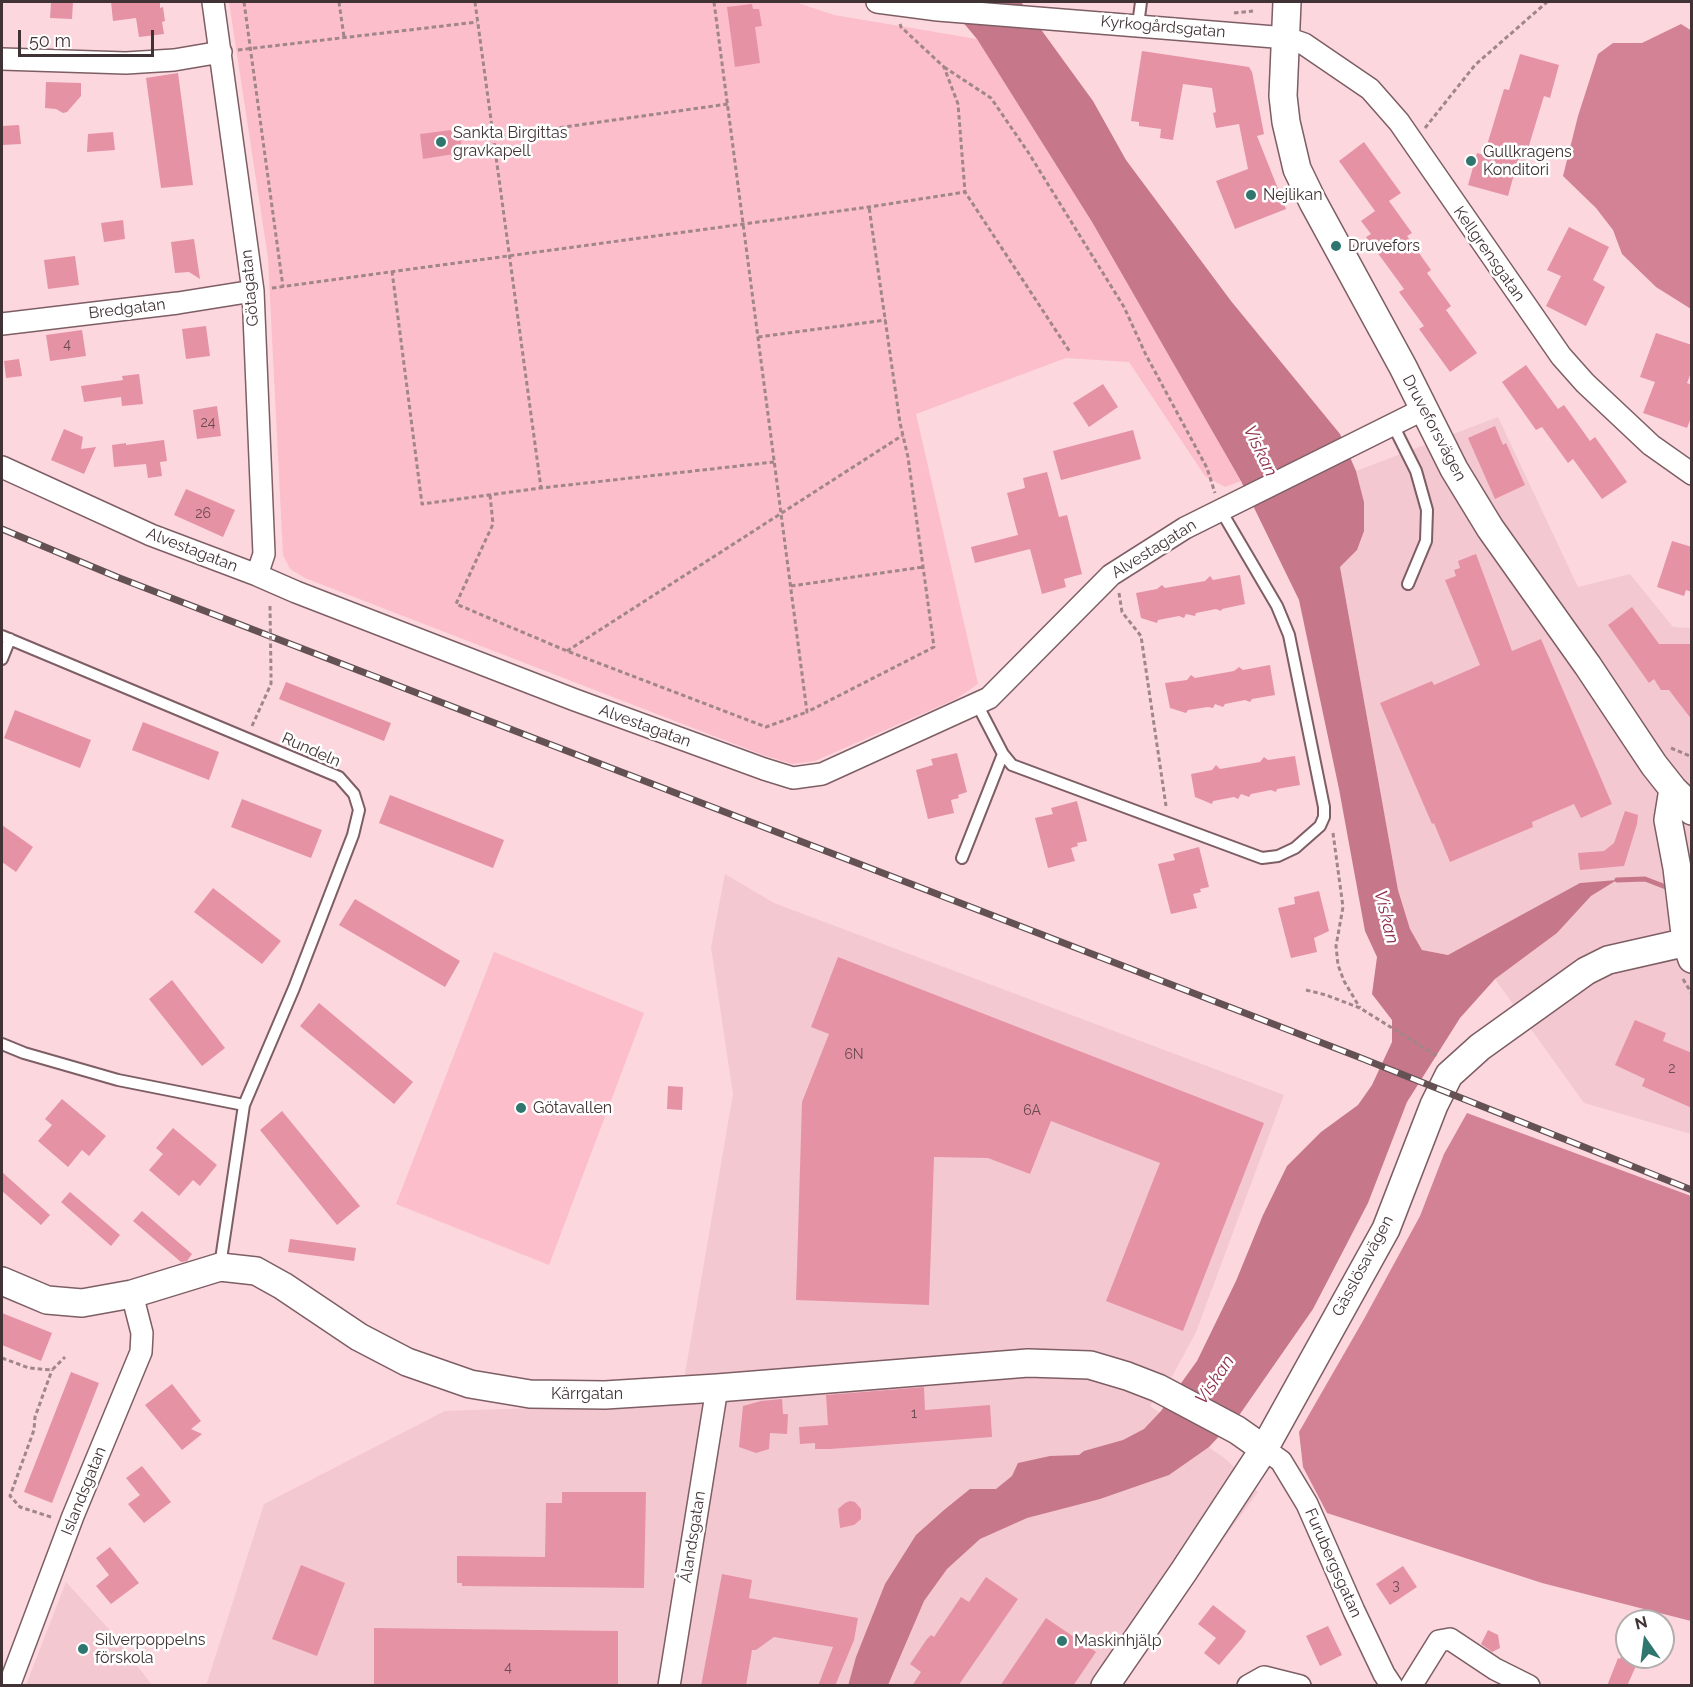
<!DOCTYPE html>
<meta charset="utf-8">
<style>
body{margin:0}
#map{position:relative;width:1693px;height:1687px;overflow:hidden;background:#fcd7de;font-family:Raleway,sans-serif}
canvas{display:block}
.frame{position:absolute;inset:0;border:3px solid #413335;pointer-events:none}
.north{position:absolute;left:1615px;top:1609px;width:60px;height:60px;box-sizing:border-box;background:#fff;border:2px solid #b3adae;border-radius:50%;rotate:346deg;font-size:16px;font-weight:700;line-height:24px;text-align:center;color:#413335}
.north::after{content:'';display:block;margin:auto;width:21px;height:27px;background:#2f766e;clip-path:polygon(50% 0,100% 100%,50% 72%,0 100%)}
.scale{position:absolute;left:18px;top:30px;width:136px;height:27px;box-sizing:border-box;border:3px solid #413335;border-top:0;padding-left:8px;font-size:18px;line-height:21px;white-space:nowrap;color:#413335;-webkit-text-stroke:4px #fff;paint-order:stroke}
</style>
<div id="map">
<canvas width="1693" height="1687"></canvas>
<div class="frame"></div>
<div class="north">N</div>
<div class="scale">50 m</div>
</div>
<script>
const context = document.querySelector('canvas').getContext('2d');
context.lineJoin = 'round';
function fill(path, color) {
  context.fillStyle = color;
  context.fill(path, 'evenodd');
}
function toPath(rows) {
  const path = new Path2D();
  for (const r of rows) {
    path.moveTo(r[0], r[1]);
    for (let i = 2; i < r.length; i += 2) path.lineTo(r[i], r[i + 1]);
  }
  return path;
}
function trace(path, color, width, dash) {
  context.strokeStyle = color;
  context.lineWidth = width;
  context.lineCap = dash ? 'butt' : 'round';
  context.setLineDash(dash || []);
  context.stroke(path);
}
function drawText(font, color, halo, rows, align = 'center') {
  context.font = font + ' Raleway,sans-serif';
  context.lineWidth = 5;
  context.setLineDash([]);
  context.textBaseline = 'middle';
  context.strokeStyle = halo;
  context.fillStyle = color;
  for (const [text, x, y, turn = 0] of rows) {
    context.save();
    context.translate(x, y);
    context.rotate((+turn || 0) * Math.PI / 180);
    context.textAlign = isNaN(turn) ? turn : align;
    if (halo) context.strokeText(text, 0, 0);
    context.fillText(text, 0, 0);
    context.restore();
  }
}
fill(toPath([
 [1498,417,1578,587,1630,574,1673,627,1691,628,1691,1134,1584,1103,1495,979,1557,933,1591,896,1616,881,1580,883,1448,955,1422,950,1410,929,1398,890,1340,567,1357,550,1364,502,1356,471],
 [725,874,774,903,1284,1095,1196,1332,1173,1375,1150,1406,1227,1460,1258,1492,1188,1587,1120,1685,206,1686,264,1504,445,1411,680,1403,733,1094,711,947],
 [66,1582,109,1629,152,1685,26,1685]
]), '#f4c8d0');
fill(toPath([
 [229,2,795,2,834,15,977,39,1092,222,1241,481,1225,487,1205,476,1129,362,1066,358,916,414,978,684,956,699,815,761,792,764,763,755,305,578,290,569,283,555,268,258],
 [494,952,644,1013,549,1265,396,1204]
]), '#fbbeca');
fill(toPath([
 [1681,24,1692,31,1691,309,1656,287,1622,254,1613,230,1596,208,1563,176,1578,116,1598,54,1613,43,1642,43],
 [1467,1113,1691,1196,1691,1621,1542,1583,1327,1513,1303,1467,1299,1432,1364,1319,1420,1216,1444,1154]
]), '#d38194');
fill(toPath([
 [946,2,1021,2,1093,101,1126,160,1231,301,1340,434,1356,471,1364,502,1364,531,1357,550,1340,567,1398,890,1410,929,1422,950,1448,955,1580,883,1617,880,1591,896,1557,933,1495,979,1460,1018,1407,1102,1368,1203,1313,1309,1240,1414,1209,1447,1169,1475,1100,1499,1027,1518,980,1539,947,1569,924,1601,888,1685,848,1686,856,1657,885,1584,916,1535,944,1510,970,1489,996,1489,1012,1476,1018,1463,1050,1456,1079,1455,1084,1451,1123,1440,1144,1429,1161,1411,1197,1361,1236,1281,1263,1215,1287,1166,1321,1132,1358,1105,1372,1085,1392,1042,1392,1020,1372,994,1377,957,1365,931,1339,789,1299,600,1241,481,1092,222,977,39]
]), '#c7778a');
trace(toPath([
 [1617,880,1645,879,1671,889]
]), '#c7778a', 5);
fill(toPath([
 [51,2,73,2,72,19,50,18],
 [111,2,160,2,160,8,163,7,165,21,162,22,164,34,139,37,136,18,113,21],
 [752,4,753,9,759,9,762,26,755,27,760,63,735,67,727,7],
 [1142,51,1249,67,1252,72,1264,134,1257,136,1286,209,1235,229,1216,181,1248,169,1239,124,1216,128,1213,113,1216,112,1212,88,1183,84,1173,140,1160,138,1161,129,1139,126,1139,122,1131,121],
 [1520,54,1559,65,1550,98,1544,96,1524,162,1518,160,1508,196,1468,185,1477,153,1484,155,1504,89,1509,90],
 [178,73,193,185,161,188,146,78],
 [46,82,81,83,81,96,67,112,63,113,56,109,45,108],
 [19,125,21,144,2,145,2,126],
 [451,130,452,133,460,132,462,150,454,151,454,154,423,159,420,134],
 [113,132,115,150,87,152,88,134],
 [1364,142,1401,193,1389,201,1412,233,1407,236,1431,270,1427,273,1451,306,1446,310,1477,353,1450,372,1419,329,1424,326,1399,292,1404,289,1366,237,1371,234,1361,221,1375,211,1339,161],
 [123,220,125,239,104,242,101,223],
 [1569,227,1609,247,1593,280,1605,287,1586,326,1546,306,1561,276,1547,270],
 [194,239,200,279,189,272,175,273,171,242],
 [75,256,79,285,48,289,44,260],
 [206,326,210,356,186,359,182,329],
 [82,330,86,356,50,361,46,335],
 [1656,333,1692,345,1692,370,1687,383,1692,385,1692,415,1687,428,1643,413,1655,382,1640,377],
 [19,359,22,376,6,378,4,361],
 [1526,365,1558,409,1564,405,1590,441,1595,437,1627,482,1602,499,1573,459,1568,463,1542,427,1536,430,1502,382],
 [139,374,143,404,122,406,121,397,84,402,81,386,123,380,122,376],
 [1103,384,1118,407,1089,427,1073,403],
 [217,406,221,436,197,439,193,410],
 [1495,426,1503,445,1506,443,1525,485,1495,499,1468,438],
 [64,429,83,437,81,449,96,447,84,474,51,460],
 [1133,430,1141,459,1061,480,1053,451],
 [164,440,167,461,160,462,162,476,148,478,146,464,114,467,112,445,126,443,126,445],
 [1047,472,1059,517,1067,515,1082,574,1064,579,1066,587,1042,594,1030,549,975,563,971,547,1018,535,1007,493,1025,488,1023,478],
 [186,489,235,510,223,537,174,515],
 [1672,541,1692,547,1692,592,1686,590,1684,596,1657,587],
 [1476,554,1512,651,1541,639,1612,804,1581,818,1574,804,1532,822,1533,827,1450,862,1434,823,1432,824,1380,703,1432,681,1434,685,1480,665,1445,580,1456,576,1454,570,1460,568,1458,561],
 [1240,575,1245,604,1222,609,1221,611,1216,609,1196,613,1195,616,1186,614,1184,618,1179,616,1158,620,1157,623,1141,618,1136,593,1157,589,1162,585,1165,588,1205,581,1210,576,1213,580],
 [1632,607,1659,644,1692,644,1692,720,1669,690,1661,690,1654,679,1649,683,1608,625],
 [1270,665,1275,695,1252,699,1250,702,1245,700,1225,704,1223,707,1215,704,1213,708,1208,707,1188,710,1186,713,1170,708,1165,683,1187,680,1191,675,1195,678,1234,671,1239,667,1243,670],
 [286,682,391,723,384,741,279,699],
 [15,710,91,740,80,768,4,738],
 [143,722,219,752,209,780,132,750],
 [957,753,967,792,958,795,959,798,951,800,954,813,928,819,916,770,933,765,931,759],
 [1295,756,1300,785,1277,789,1276,792,1271,790,1251,794,1249,797,1241,794,1238,799,1234,797,1213,801,1212,804,1195,797,1191,774,1212,770,1216,765,1220,769,1260,762,1264,757,1268,760],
 [390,795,504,840,493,868,379,823],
 [242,799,322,830,311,858,231,827],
 [1077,801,1087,841,1077,843,1078,846,1071,848,1075,861,1048,868,1035,818,1053,814,1051,808],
 [1625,811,1638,815,1637,824,1624,866,1580,870,1578,853,1604,851,1614,843],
 [2,825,33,847,16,872,2,862],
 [1199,847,1209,887,1200,889,1201,892,1193,894,1197,908,1171,914,1158,864,1175,860,1173,854],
 [213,888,281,941,262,964,194,912],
 [1319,891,1329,931,1314,938,1317,952,1291,958,1278,908,1295,904,1294,897],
 [355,899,460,961,445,987,339,925],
 [838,957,1264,1123,1183,1331,1106,1301,1160,1163,1051,1121,1030,1174,988,1158,934,1157,929,1305,796,1300,802,1102,829,1034,811,1027],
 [172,980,225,1048,202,1066,149,999],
 [319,1003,413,1082,394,1104,300,1026],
 [1635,1020,1666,1033,1663,1041,1692,1053,1692,1108,1642,1086,1645,1079,1615,1065],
 [668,1086,683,1087,682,1110,667,1109],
 [62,1099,106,1136,89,1156,82,1150,68,1167,38,1141,52,1125,45,1119],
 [282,1111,360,1206,337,1225,260,1130],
 [173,1128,217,1165,200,1186,193,1180,179,1196,149,1170,163,1154,156,1148],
 [2,1172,50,1215,41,1225,2,1191],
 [70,1192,120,1235,111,1246,61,1202],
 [142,1211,192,1254,187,1261,181,1262,133,1221],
 [290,1239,356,1248,354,1261,288,1252],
 [2,1313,52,1333,41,1361,2,1345],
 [71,1372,99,1383,52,1503,24,1492],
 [172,1384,201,1421,191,1429,202,1434,182,1450,145,1405],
 [924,1387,925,1410,990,1405,992,1437,830,1449,815,1449,815,1443,800,1444,799,1427,828,1425,826,1395],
 [782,1399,783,1414,788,1414,787,1434,770,1433,769,1449,756,1453,739,1447,743,1406,761,1401],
 [142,1466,171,1502,144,1523,128,1504,140,1495,126,1478],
 [562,1492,646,1492,644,1588,462,1586,462,1583,457,1583,457,1556,545,1557,546,1503,562,1503],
 [850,1501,855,1502,861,1509,861,1519,854,1525,840,1528,838,1509,845,1503],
 [110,1547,139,1583,111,1604,96,1586,109,1575,96,1558],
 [301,1565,345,1583,317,1656,272,1639],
 [1403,1566,1417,1587,1390,1605,1376,1584],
 [722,1574,752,1580,749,1598,858,1618,854,1640,835,1686,818,1686,833,1647,774,1637,756,1650,752,1650,746,1686,701,1686],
 [986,1577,1018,1599,958,1686,912,1686,921,1672,910,1664,927,1639,931,1635,934,1637,961,1597,969,1602],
 [1213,1605,1246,1631,1242,1638,1219,1665,1204,1653,1216,1638,1198,1624],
 [1046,1618,1096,1652,1073,1686,1000,1686],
 [1328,1626,1342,1655,1320,1666,1306,1636],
 [374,1628,618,1631,618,1686,374,1686],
 [1488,1630,1498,1635,1500,1648,1492,1652,1481,1644],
 [1621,1657,1640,1657,1627,1686,1607,1686,1618,1658,1620,1659]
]), '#e592a5');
const service = toPath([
 [1138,25,1141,2],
 [1393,425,1416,471,1427,510,1426,541,1408,584],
 [2,636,339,777,354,794,359,810,353,835,294,988,244,1105,220,1266],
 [2,659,10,639],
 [977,704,1003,754,1012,765,1262,858,1278,856,1295,848,1320,826,1324,817,1324,807,1289,635,1277,606,1220,509],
 [962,858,1003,754],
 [2,1044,24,1053,118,1080,244,1105]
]);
const minor = toPath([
 [213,2,253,291,264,554,257,575],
 [877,2,938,10,1287,38,1304,44,1370,89,1399,122,1561,356,1585,383,1651,445,1692,474],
 [2,59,126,63,174,60,221,52],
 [2,324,178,303,253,291],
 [2,467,151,535,257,575,296,592,575,700,764,769,793,778,822,774,989,698,1111,575,1185,528,1424,409],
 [1264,1449,1281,1461,1307,1504,1354,1611,1384,1674,1392,1686],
 [9,1686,73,1516,141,1352,142,1333,132,1294],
 [669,1686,717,1388],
 [1248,1686,1264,1677,1300,1686],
 [1411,1686,1439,1641,1450,1639,1495,1669,1529,1686]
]);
const tertiary = toPath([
 [1287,2,1283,96,1286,122,1297,169,1313,202,1403,367,1454,469,1490,528,1588,666,1654,765,1673,789,1686,802,1692,811],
 [1673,789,1668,820,1677,868,1686,942,1692,959],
 [2,1281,47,1300,82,1303,132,1294,220,1267,256,1271,283,1286,359,1337,407,1362,470,1384,530,1394,605,1395,717,1388,1028,1363,1090,1365,1127,1376,1158,1388,1237,1430,1264,1449],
 [1105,1686,1184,1571,1264,1449,1386,1229,1434,1105,1449,1075,1480,1047,1586,971,1608,960,1692,941]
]);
trace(service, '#7d5e64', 14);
trace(minor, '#7d5e64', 24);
trace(tertiary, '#7d5e64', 30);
trace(toPath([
 [244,2,283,287],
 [339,2,344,37],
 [475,2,541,488],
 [714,2,807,712,934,647,908,457,900,423,869,207],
 [1234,13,1253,11],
 [900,24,901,27,944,67,958,104,965,192,1070,352],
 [238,50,477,22],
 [944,67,991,98,1028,152,1124,307,1146,355,1207,468,1215,493],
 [1425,128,1475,65,1547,2],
 [493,137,728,104],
 [392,271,422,504,541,488,774,462],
 [272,288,869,207,965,192],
 [758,337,886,320],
 [490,495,493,524,456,604,567,651,766,727,807,712],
 [791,586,923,567],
 [1119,593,1122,612,1141,636,1166,806],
 [567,651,903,435],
 [252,726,271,684,271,675],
 [1671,748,1692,757],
 [1333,833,1343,907,1336,946,1338,965,1344,981,1360,1008],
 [1683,979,1692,994],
 [1306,990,1326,995,1360,1008,1437,1056],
 [2,1358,29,1368,52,1370,65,1357],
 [51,1517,20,1507,10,1496,34,1430,35,1417,52,1370]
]), '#a0868b', 3, [4.5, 3]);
trace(service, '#fff', 10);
trace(minor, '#fff', 21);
trace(tertiary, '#fff', 27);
const rail = toPath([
 [2,529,117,577,1356,1056,1692,1190]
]);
trace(rail, '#635153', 7);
trace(rail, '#fff', 4.5, [14]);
trace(toPath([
 [270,606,271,675]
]), '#a0868b', 3, [4.5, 3]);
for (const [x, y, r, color] of [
 [441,142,6,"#2f766e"],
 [1471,161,6,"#2f766e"],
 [1251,195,6,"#2f766e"],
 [1336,246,6,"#2f766e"],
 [521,1108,6,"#2f766e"],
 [1062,1641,6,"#2f766e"],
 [83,1649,6,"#2f766e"]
]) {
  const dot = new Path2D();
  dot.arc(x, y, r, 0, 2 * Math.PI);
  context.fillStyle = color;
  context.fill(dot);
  trace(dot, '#fff', 2);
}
drawText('14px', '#6a4b51', null, [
 ["4",67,345],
 ["24",208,423],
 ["26",203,514],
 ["6N",854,1055],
 ["2",1672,1069],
 ["6A",1032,1111],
 ["1",914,1414],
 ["3",1396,1586],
 ["4",508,1668]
]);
drawText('16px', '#413335', '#fff', [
 ["Kyrkogårdsgatan",1163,27,5],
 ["Kellgrensgatan",1489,254,55],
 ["Götagatan",250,288,-95],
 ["Bredgatan",127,309,-7],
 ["Druveforsvägen",1434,428,62],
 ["Alvestagatan",1154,549,-32],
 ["Alvestagatan",192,550,21],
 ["Alvestagatan",645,726,20],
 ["Rundeln",311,750,24],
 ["Gässlösavägen",1363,1266,-62],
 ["Kärrgatan",587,1394],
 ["Islandsgatan",84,1491,-68],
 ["Ålandsgatan",693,1537,-81],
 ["Furubergsgatan",1333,1563,66]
]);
drawText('16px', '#413335', '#fff', [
 ["Sankta Birgittas",453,133],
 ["gravkapell",453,151],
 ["Gullkragens",1483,152],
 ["Konditori",1483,170],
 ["Nejlikan",1263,195],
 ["Druvefors",1348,246],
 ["Götavallen",533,1108],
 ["Silverpoppelns",95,1640],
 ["förskola",95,1658],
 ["Maskinhjälp",1074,1641]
], 'left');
drawText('italic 18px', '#8f2f4c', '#fff', [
 ["Viskan",1260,451,64],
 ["Viskan",1386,917,76],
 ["Viskan",1215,1380,-56]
]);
</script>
